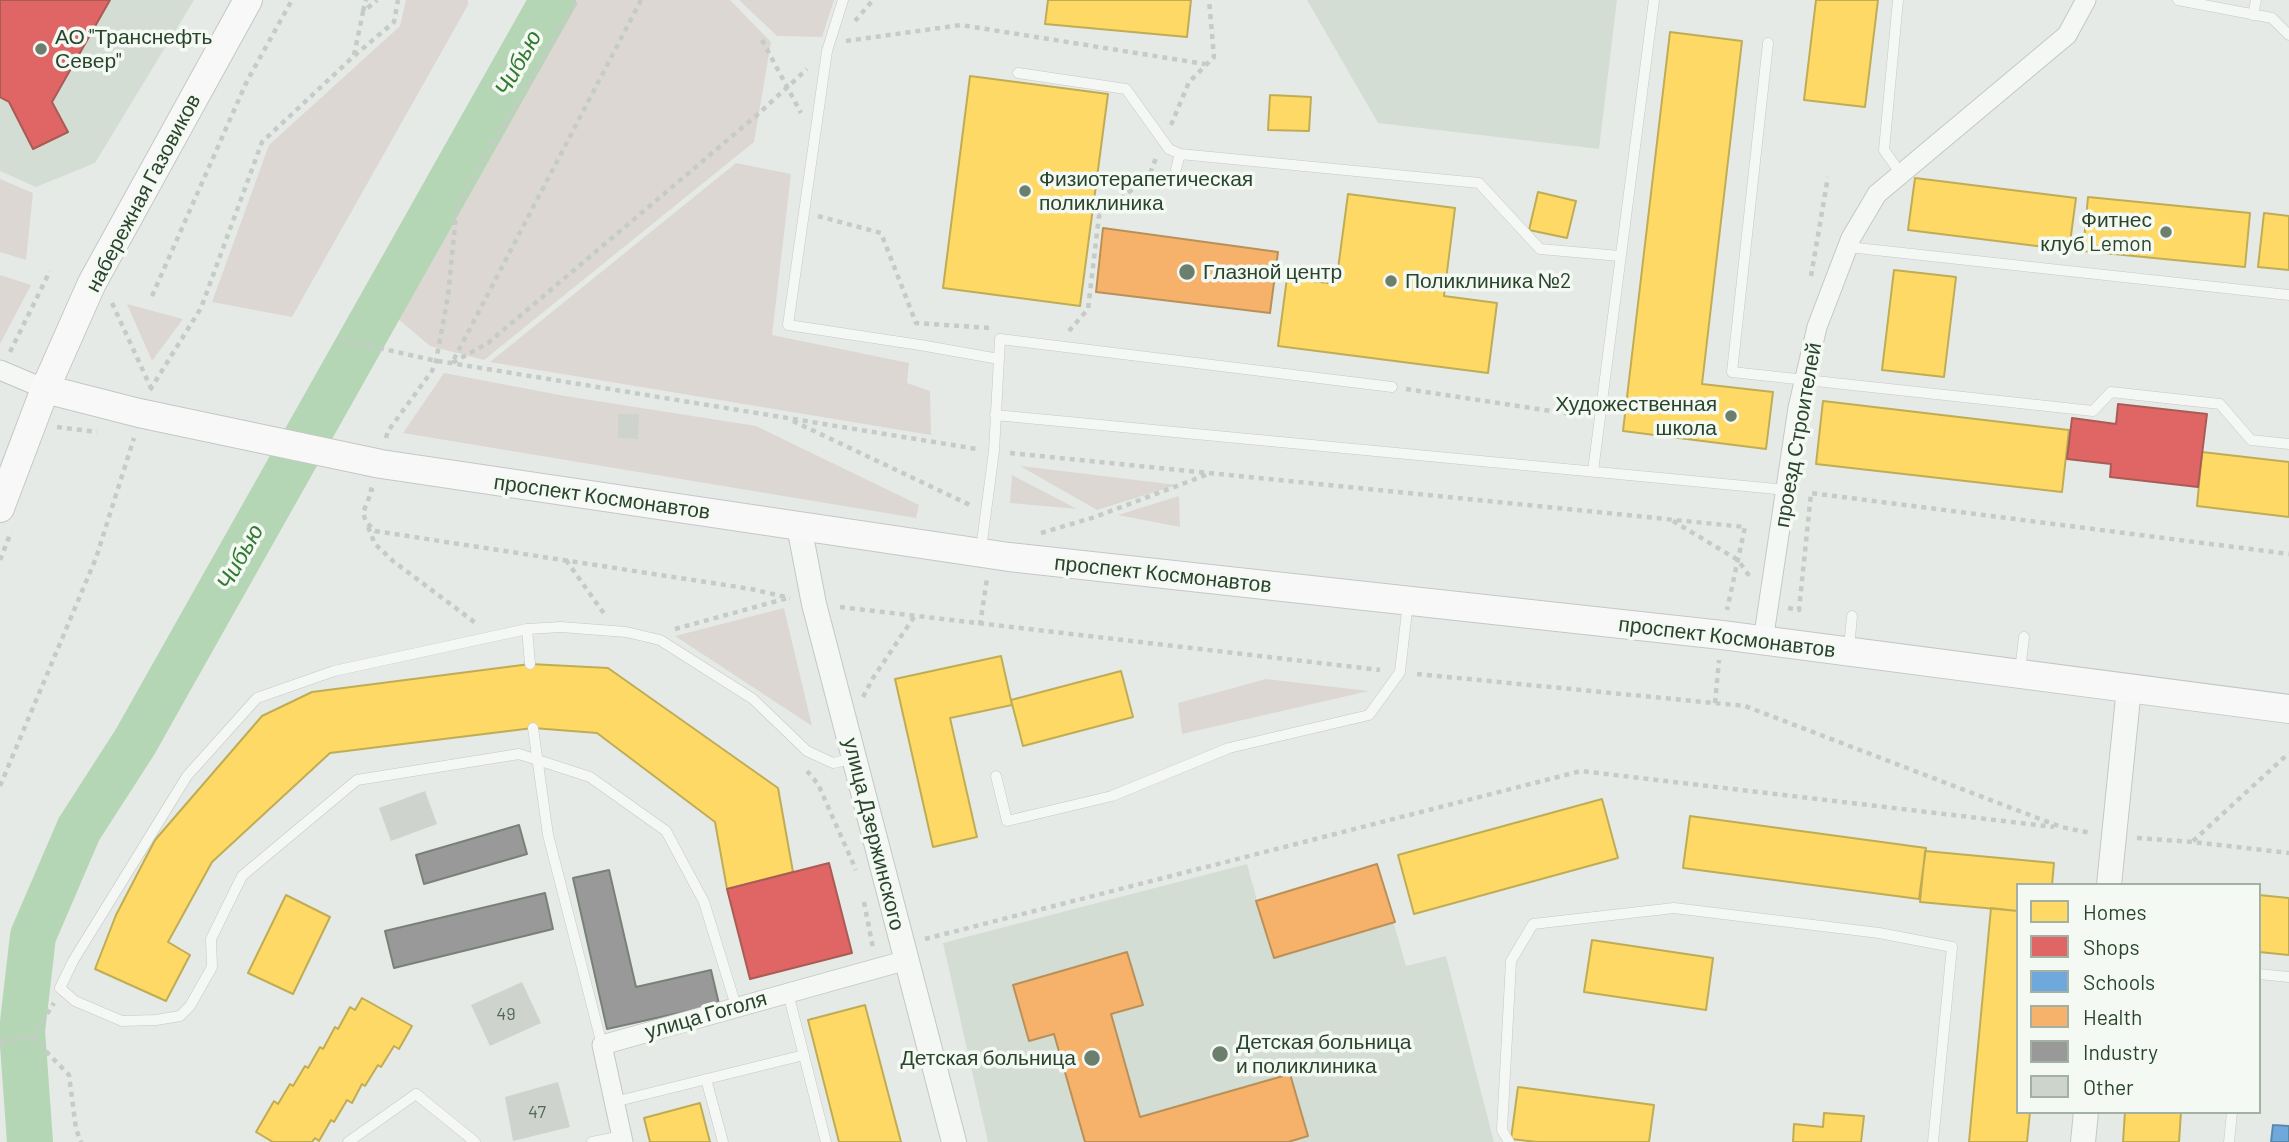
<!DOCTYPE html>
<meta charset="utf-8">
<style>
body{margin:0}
#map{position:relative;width:2289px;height:1142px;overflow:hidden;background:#e6eae6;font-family:Barlow,sans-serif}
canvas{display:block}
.legend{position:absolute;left:2016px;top:883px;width:245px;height:231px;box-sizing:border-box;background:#f4f9f4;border:2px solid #a3b1a4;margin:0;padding:9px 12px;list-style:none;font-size:21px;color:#2a452c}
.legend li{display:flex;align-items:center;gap:14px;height:35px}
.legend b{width:35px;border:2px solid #a3b1a4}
</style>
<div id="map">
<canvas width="2289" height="1142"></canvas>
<ul class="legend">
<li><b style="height:19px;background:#ffd966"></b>Homes</li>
<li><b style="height:19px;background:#e06666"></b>Shops</li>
<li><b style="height:19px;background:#6fa8dc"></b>Schools</li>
<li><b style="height:19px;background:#f6b26b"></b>Health</li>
<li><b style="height:19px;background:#999"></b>Industry</li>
<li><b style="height:19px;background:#ced3ce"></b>Other</li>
</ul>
</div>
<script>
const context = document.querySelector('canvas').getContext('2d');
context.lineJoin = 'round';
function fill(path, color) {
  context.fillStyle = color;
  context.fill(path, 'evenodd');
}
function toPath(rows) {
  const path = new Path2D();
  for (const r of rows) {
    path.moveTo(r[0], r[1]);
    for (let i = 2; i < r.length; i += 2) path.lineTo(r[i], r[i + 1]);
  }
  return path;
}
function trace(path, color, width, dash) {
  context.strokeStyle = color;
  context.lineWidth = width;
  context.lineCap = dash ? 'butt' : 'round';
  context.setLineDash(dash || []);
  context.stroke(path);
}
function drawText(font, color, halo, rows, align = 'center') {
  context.font = font + ' Barlow,sans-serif';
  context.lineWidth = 7;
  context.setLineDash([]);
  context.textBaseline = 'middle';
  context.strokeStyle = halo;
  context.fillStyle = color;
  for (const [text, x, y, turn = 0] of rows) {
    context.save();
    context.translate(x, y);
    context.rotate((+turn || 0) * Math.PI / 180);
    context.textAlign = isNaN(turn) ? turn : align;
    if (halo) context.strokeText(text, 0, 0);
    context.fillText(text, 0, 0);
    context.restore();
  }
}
fill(toPath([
 [0,0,194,0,95,163,36,187,0,171],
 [1307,0,1617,0,1599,149,1378,123],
 [1247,864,1257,900,1377,864,1406,966,1446,956,1494,1142,988,1142,943,943]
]), '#d4ddd4');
fill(toPath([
 [406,0,468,0,468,5,292,317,212,302,269,145,400,26],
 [567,0,730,0,771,42,754,142,484,360,430,346,390,312],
 [739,0,834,0,822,37,777,36],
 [736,163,791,174,772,335,909,363,907,383,930,391,931,435,490,362],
 [0,179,33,193,26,260,0,252],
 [0,275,31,285,0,344],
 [127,304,183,319,152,361],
 [444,373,565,396,756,426,919,505,916,518,403,433],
 [1020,466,1021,466,1177,485,1097,510],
 [1012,475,1077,509,1010,503],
 [1179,496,1180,527,1118,515],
 [784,608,812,726,675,636],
 [1266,679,1369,691,1182,734,1178,703]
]), '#ddd7d3');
const homes = toPath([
 [1048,0,1191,0,1187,37,1045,24,1048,0],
 [1816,0,1878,0,1865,107,1804,100,1816,0],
 [1670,32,1742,41,1702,384,1773,392,1766,449,1623,431,1670,32],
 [970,76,1108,94,1080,306,943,288,970,76],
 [1270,95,1311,97,1309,131,1268,130,1270,95],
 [1915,178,2076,198,2069,250,1908,230,1915,178],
 [1538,192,1576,201,1567,238,1529,230,1538,192],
 [1348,194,1455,208,1444,296,1497,303,1488,373,1278,346,1287,278,1336,284,1348,194],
 [2088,197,2250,213,2245,267,2083,251,2088,197],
 [2264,213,2289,216,2289,270,2258,267,2264,213],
 [1894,270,1956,277,1944,377,1882,370,1894,270],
 [1823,401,2069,430,2062,492,1816,464,1823,401],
 [2202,452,2289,462,2289,517,2197,506,2202,452],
 [1001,656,1012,705,950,718,977,837,933,847,895,679,1001,656],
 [530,664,608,668,778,788,793,872,727,889,715,822,597,733,533,728,330,753,212,862,168,942,190,955,166,1001,95,969,116,915,155,840,262,716,312,692,530,664],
 [1121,671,1133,717,1023,746,1011,700,1121,671],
 [1602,799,1618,858,1414,914,1398,855,1602,799],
 [1690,816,1926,848,1919,899,1683,868,1690,816],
 [1925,851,2054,863,2052,885,2018,885,2018,911,1920,902,1925,851],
 [286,895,330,917,293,994,248,973,286,895],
 [2259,895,2289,898,2289,955,2259,952,2259,895],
 [1991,908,2018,911,2018,1112,2030,1112,2027,1142,1969,1142,1991,908],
 [1592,940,1713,958,1706,1010,1584,992,1592,940],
 [362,998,412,1026,399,1049,394,1046,381,1067,378,1065,365,1086,362,1084,352,1103,347,1100,334,1122,331,1120,319,1141,315,1138,312,1142,273,1142,256,1132,274,1101,278,1104,290,1084,293,1086,305,1066,308,1068,320,1047,323,1049,335,1027,338,1029,350,1007,355,1010,362,998],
 [865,1005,901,1142,839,1142,808,1020,865,1005],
 [1518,1087,1654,1105,1649,1142,1537,1142,1511,1139,1518,1087],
 [700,1103,710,1142,650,1142,644,1118,700,1103],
 [2125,1112,2181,1112,2179,1142,2123,1142,2125,1112],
 [1824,1113,1864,1116,1861,1142,1793,1142,1794,1124,1823,1127,1824,1113]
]);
fill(homes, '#ffd966');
trace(homes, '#bfad55', 2);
const shops = toPath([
 [0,0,110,0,52,102,68,132,33,149,9,102,0,97,0,0],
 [2118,404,2207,414,2198,487,2110,477,2111,464,2067,459,2072,418,2116,424,2118,404],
 [829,863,852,953,750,979,727,889,829,863]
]);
fill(shops, '#e06666');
trace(shops, '#a95c55', 2);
const schools = toPath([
 [2273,1125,2289,1126,2289,1142,2271,1142,2273,1125]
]);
fill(schools, '#6fa8dc');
trace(schools, '#5a8aa7', 2);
const health = toPath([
 [1103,228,1278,252,1270,313,1096,292,1103,228],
 [1377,864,1395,922,1274,958,1256,901,1377,864],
 [1127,952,1143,1005,1111,1014,1140,1117,1290,1074,1308,1136,1288,1142,1085,1142,1054,1034,1029,1041,1013,985,1127,952]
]);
fill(health, '#f6b26b');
trace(health, '#b99158', 2);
const industry = toPath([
 [519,825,527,854,424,884,416,855,519,825],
 [609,870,636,987,711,970,719,1004,607,1029,573,878,609,870],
 [545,893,553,929,394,968,385,931,545,893]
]);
fill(industry, '#999');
trace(industry, '#788078', 2);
trace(toPath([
 [30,1142,22,1031,33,936,79,829,135,742,553,0]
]), '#b5d6b4', 46);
fill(toPath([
 [618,414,639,414,638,439,618,438],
 [425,791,437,824,391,841,379,808],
 [522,982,541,1023,490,1046,471,1005],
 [558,1082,570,1127,513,1141,505,1097]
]), '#ced3ce');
const service = toPath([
 [843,0,827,51,788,325,920,345,999,359],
 [1898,0,1884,150,1901,174],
 [2178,0,2272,18,2289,35],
 [2253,15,2256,0],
 [1768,43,1732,372,2093,411,2111,392,2220,404,2251,440,2289,444],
 [1018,73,1126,89,1169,149,1180,154],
 [1176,169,1180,154,1479,183,1540,249,1620,256],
 [1848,247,2289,295],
 [995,415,1787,490],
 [1593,471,1654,0],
 [981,549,994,451,1000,339,1392,387],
 [527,629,530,664],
 [1849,648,1852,616],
 [2020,671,2024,637],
 [533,728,548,835,602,1045],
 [996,776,1007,821,1112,796,1229,748,1369,715,1400,672,1408,602],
 [2259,974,2289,977],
 [788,993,826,1142],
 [736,1006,704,902,666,831,590,777,519,754,357,780,242,876,211,939,212,967,190,1006,180,1016,156,1020,122,1021,75,1001,60,988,73,961,187,776,257,698,334,671,527,629,561,627,626,632,660,640,753,699,807,751,833,763,855,758],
 [706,1079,723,1142],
 [614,1102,804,1055],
 [348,1142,416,1094,475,1142],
 [592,1142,622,1136],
 [1509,1142,1502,1130,1511,961,1533,924,1674,908,1879,933,1952,947,1933,1142],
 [2229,1142,2232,1112]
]);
const minor = toPath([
 [0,370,45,389],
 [1763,641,1798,408,1817,327,1851,238,1877,194,2067,35,2086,0],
 [623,1142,602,1045,907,960]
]);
const tertiary = toPath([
 [799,526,814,604,954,1142],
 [2109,885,2129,688],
 [2083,1142,2086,1112]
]);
const secondary = toPath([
 [45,389,139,413,381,464,1009,557,1722,635,2289,709],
 [0,508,45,389,92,283,248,0]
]);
trace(service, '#c4c8c4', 11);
trace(minor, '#c4c8c4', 21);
trace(tertiary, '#c4c8c4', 26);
trace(secondary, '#c4c8c4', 30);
trace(toPath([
 [641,0,452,363,488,343,757,115,807,69],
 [363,11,366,0],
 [855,21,873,0],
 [762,40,801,113],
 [846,41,961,25,1205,64],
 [354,55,363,12,377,0],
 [1171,125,1189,82,1214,57,1209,0],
 [818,216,881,233,916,323,990,328],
 [1811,276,1828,177],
 [152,296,247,81,292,0],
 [112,303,151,388],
 [1069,331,1088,309,1099,216,1149,176,1156,158],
 [340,339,432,360,977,449],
 [10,352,50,271],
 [1406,389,1584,416],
 [150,390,201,308,262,142,354,56,394,22,398,0],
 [793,421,972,506],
 [57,427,97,432],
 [386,438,388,431,432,371,436,361,448,296,457,205,577,0],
 [1010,453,1745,527,1727,610],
 [369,489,372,490,363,513,366,522,375,531,751,589,790,598],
 [1673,521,1738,560,1750,577],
 [368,527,375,544,393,561,477,624],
 [1041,533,1095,517,1211,473],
 [0,560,11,532],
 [566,560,605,615],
 [840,607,1380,670],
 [1788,608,1799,610,1811,493,2289,554],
 [980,625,987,578],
 [675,629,788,598],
 [1417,674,1745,706,2061,827,2091,833],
 [863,697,873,678,914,617],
 [1715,703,1719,660],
 [807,771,818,784,856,870],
 [0,786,96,558,134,438],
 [2137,838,2193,842,2289,853],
 [2193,841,2289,753],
 [864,902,873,948],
 [925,939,1581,771,2054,827],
 [32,1037,69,1075,76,1129,81,1142],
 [0,1042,32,1037,54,1003]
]), '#c5cbc6', 4.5, [5, 5]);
trace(service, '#f5f7f5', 10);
trace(minor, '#f5f7f5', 19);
trace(tertiary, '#f5f7f5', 24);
trace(secondary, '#f8f8f8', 28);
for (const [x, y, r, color] of [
 [41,49,7,"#6c7f6d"],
 [1025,191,7,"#6c7f6d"],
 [2166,232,7,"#6c7f6d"],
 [1187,272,9,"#6c7f6d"],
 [1391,281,7,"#6c7f6d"],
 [1731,416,7,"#6c7f6d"],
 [1220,1054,9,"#6c7f6d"],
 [1092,1058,9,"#6c7f6d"]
]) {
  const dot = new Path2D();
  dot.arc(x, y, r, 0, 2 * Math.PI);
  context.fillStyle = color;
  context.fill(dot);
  trace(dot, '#f4f9f4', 2.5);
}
drawText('18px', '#546955', null, [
 ["49",506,1014],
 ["47",537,1112]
]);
drawText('21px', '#2a452c', '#f4f9f4', [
 ["АО \"Транснефть",55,37],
 ["Север\"",55,61],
 ["Физиотерапетическая",1039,179],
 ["поликлиника",1039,203],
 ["Фитнес",2152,220,"right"],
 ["клуб Lemon",2152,244,"right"],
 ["Глазной центр",1203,272],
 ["Поликлиника №2",1405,281],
 ["Художественная",1717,404,"right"],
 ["школа",1717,428,"right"],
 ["Детская больница",1236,1042],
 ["и поликлиника",1236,1066],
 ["Детская больница",1076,1058,"right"]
], 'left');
drawText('21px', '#2a452c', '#f4f9f4', [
 ["набережная Газовиков",143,193,-62],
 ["проезд Строителей",1798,435,-80],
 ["проспект Космонавтов",602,497,8],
 ["проспект Космонавтов",1163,574,6],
 ["проспект Космонавтов",1727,637,7],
 ["улица Дзержинского",874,834,76],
 ["улица Гоголя",706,1015,-16]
]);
drawText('italic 23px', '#337b32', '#f4f9f4', [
 ["Чибью",518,63,-61],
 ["Чибью",240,557,-61]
]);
</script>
